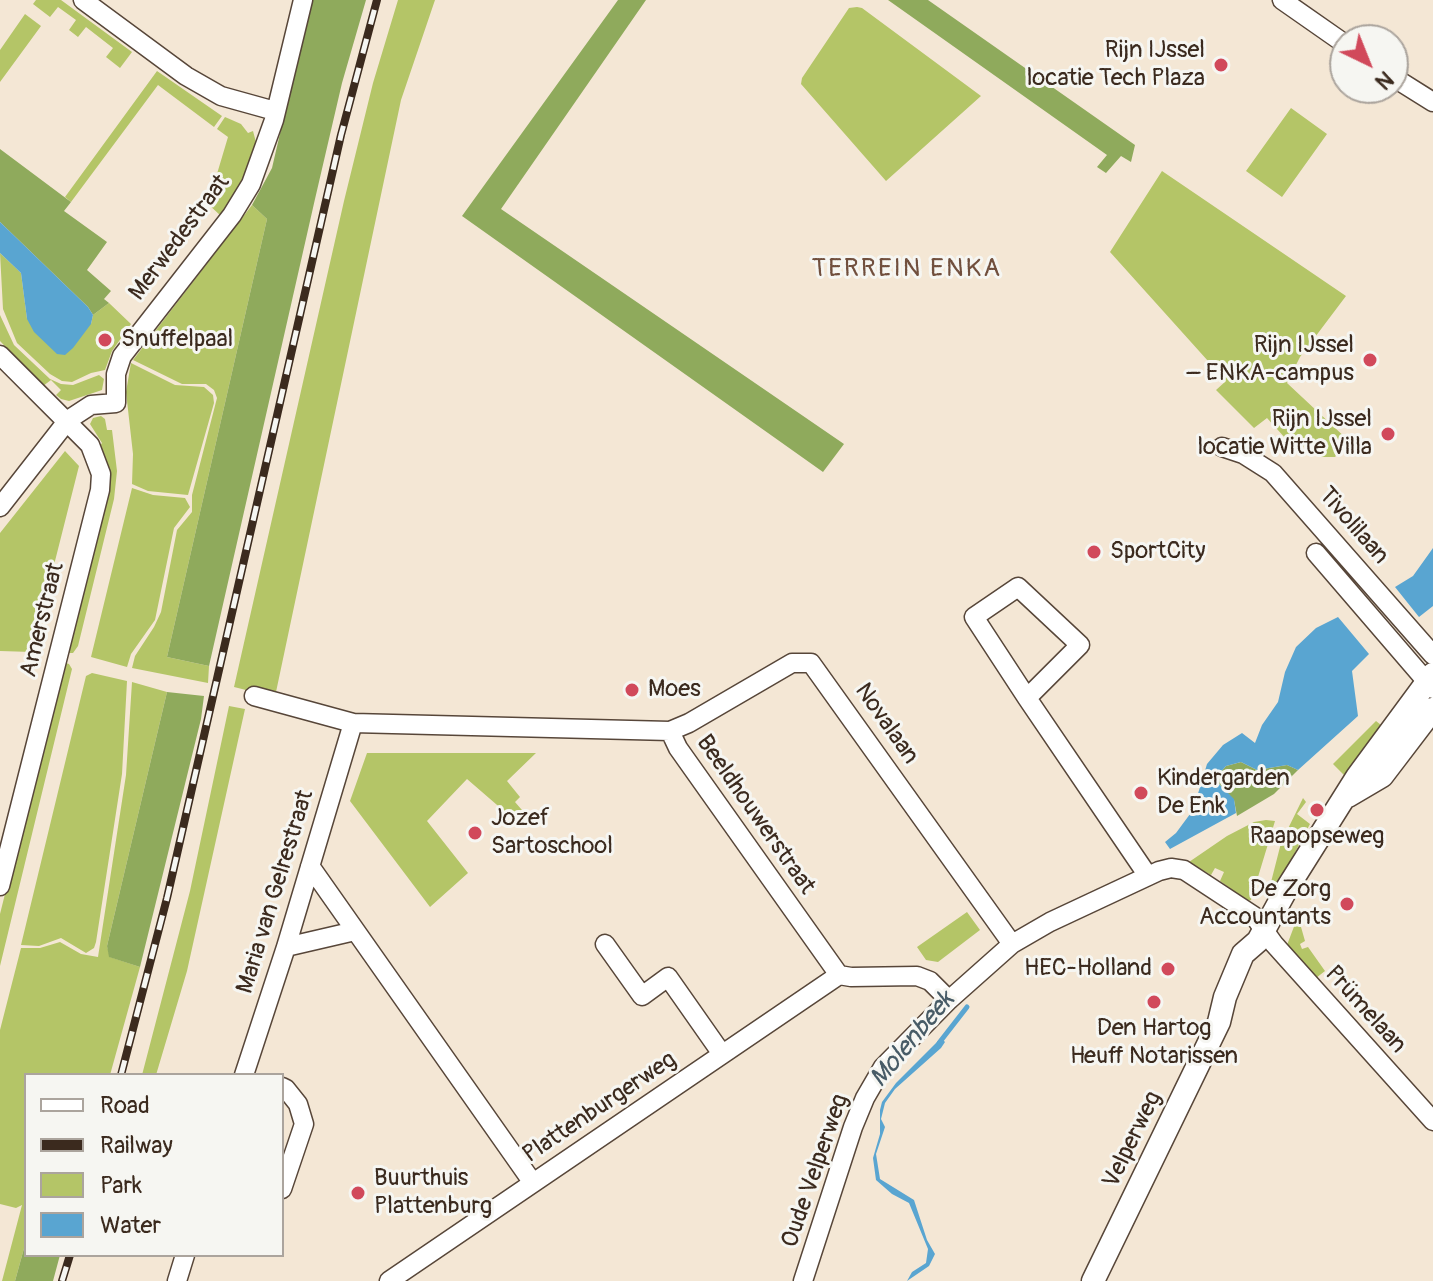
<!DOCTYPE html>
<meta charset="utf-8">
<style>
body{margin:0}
#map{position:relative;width:1433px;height:1281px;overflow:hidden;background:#f4e7d5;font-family:Pangolin,sans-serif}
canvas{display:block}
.legend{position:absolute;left:24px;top:1073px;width:260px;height:184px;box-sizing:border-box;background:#f6f6f2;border:2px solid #aba49d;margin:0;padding:10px 14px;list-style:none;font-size:24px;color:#3b2a1e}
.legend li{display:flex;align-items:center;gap:16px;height:40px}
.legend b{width:40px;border:2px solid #aba49d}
.north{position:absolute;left:1329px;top:24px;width:80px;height:80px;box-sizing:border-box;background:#f6f6f2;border:2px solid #aba49d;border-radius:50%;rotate:137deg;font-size:22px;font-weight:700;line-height:32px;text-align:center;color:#3b2a1e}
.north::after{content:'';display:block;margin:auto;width:28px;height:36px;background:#d1495b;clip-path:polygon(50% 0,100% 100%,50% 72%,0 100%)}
</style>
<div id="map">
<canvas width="1433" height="1281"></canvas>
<ul class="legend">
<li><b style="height:10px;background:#fff"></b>Road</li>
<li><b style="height:10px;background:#3b2a1e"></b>Railway</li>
<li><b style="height:22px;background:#b4c567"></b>Park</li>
<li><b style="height:22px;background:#59a5d1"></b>Water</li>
</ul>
<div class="north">N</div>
</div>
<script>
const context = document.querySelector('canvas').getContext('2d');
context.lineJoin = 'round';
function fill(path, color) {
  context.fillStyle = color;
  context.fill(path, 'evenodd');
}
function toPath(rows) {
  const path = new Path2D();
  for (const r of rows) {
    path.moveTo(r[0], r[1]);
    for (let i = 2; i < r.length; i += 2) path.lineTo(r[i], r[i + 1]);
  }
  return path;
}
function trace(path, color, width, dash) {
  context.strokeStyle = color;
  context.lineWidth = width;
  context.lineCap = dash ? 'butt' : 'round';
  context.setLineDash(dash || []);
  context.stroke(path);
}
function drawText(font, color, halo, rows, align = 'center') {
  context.font = font + ' Pangolin,sans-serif';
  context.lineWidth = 6;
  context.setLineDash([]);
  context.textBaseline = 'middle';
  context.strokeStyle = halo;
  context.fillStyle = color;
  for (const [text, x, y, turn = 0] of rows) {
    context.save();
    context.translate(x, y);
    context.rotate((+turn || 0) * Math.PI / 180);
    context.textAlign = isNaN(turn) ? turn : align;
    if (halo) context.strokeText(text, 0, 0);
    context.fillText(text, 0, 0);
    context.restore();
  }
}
fill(toPath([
 [36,0,61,0,132,52,120,68,106,57,113,48,86,27,78,37,69,30,76,20,58,7,50,17,33,4],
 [398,0,435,0,401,100,276,692,254,692,234,687,344,201,373,83],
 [857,7,862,8,981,96,886,181,801,84,802,78,849,8],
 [25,14,41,26,0,82,0,50],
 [157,71,222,116,214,127,158,85,71,202,65,197],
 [1291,108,1327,134,1282,197,1246,171],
 [225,117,241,124,248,133,253,131,257,146,247,172,227,209,221,216,208,204,228,137,217,129],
 [1162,171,1346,296,1300,357,1287,383,1349,441,1335,457,1321,457,1308,444,1296,450,1267,418,1254,428,1216,390,1226,381,1110,252],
 [252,205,267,219,167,657,209,666,208,683,132,668,135,656,154,627,161,612,177,530,192,512,192,495,217,398,214,390,206,384,182,384,133,360],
 [0,253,21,273,27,319,91,324,93,315,109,303,131,324,112,351,105,370,91,373,72,382,62,381,50,374,17,343,3,309],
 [0,315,14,345,50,379,61,384,73,385,99,375,104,379,102,390,69,401,61,399,56,395,61,390,51,380,43,386,0,341],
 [131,363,175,385,204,387,213,395,214,403,188,495,148,491,132,484,133,454,126,392],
 [101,416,105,419,107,430,112,430,117,471,114,499,78,646,73,653,66,653,99,447,102,443,90,424,93,418],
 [65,451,79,466,32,652,0,651,0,533],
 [132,488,153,495,185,498,190,507,174,528,155,620,131,654,127,667,91,657],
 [63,662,69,664,72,669,0,966,0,914],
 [92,673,127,681,122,774,96,942,94,948,86,953,61,938,39,946,21,945,86,676],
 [132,682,167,692,107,946,110,957,140,967,110,1075,26,1075,26,1241,15,1281,2,1281,22,1205,16,1208,0,1204,0,1030,21,948,40,948,60,942,81,954,98,957,126,775],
 [229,706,245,709,187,971,156,1075,142,1075,190,891],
 [1376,721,1386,729,1344,775,1333,764],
 [367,753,536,753,507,781,520,797,515,802,528,817,519,824,467,779,427,821,468,873,430,907,350,801],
 [1303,798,1306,802,1297,814,1310,824,1274,892,1269,890,1281,843],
 [1266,820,1275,821,1251,900,1248,901,1220,881,1224,872,1215,868,1211,875,1189,862,1227,836,1254,822],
 [967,912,980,930,938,962,926,960,917,947],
 [1295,924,1301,927,1305,941,1300,944,1302,949,1308,947,1325,971,1316,978,1287,945]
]), '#b4c567');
fill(toPath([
 [311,0,366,0,342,83,315,199,209,666,167,657,267,219,252,205,272,168],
 [618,0,646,0,501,209,844,444,823,472,462,216],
 [888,0,928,0,1135,145,1131,162,1121,156,1106,173,1097,167,1107,155],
 [0,149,71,202,64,211,107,242,87,270,111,291,104,299,109,303,93,315,88,307,0,222],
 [167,692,204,696,201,719,140,967,109,957,107,946],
 [1241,762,1257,770,1287,765,1298,770,1274,794,1237,816,1234,800,1219,784,1219,774,1226,766],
 [26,1241,26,1255,60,1255,53,1281,15,1281]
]), '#8faa5c');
fill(toPath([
 [0,222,88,307,93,315,91,324,73,348,65,355,57,354,34,332,27,319,21,273,0,253],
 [1433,548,1433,606,1419,617,1395,587,1413,576],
 [1338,617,1369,654,1352,671,1358,716,1298,770,1287,765,1257,770,1241,762,1226,766,1219,774,1219,784,1234,799,1236,813,1170,849,1165,842,1176,833,1193,810,1207,764,1223,745,1242,733,1255,743,1262,725,1278,702,1285,672,1296,647,1316,628],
 [941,1038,945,1042,941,1048,895,1089,885,1103,881,1119,885,1127,876,1154,880,1179,914,1200,927,1240,935,1254,929,1266,907,1281,912,1272,926,1263,928,1249,909,1203,892,1194,876,1180,873,1158,880,1134,880,1110,882,1102,896,1083]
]), '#59a5d1');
trace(toPath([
 [939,1043,967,1007]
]), '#59a5d1', 5);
const minor = toPath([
 [83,0,186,76,221,96,275,111],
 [1282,0,1345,44],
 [1393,77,1433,102],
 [0,355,90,445,101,474,100,490,0,886],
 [1222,447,1243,454,1273,473,1433,655],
 [0,507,68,420,91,405,116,403,116,374,122,356,232,215,251,184,274,120,303,0],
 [1316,553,1433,689],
 [254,696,353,723,670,731,678,748,839,975,851,977,917,976,930,981,949,1000],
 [1027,698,1080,645,1018,587,974,617,1027,698,1148,876],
 [670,731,689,723,792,663,811,663,1012,944],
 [310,866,533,1183],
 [605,944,642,996,668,977,722,1054],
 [286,947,355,931],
 [244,1075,286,947,353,723],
 [282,1087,286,1089,298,1104,304,1124,282,1189],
 [177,1281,185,1255],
 [389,1281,839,975],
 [803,1281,853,1127,865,1098,883,1067,949,1000,1012,944,1050,922,1159,871,1171,868,1184,870,1254,916,1274,944,1433,1121]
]);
const major = toPath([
 [1348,796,1382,776,1433,709],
 [1093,1281,1219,1022,1225,997,1243,954,1258,941,1286,890,1357,777,1433,674]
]);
trace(minor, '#574639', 21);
trace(major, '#574639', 25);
trace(minor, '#fff', 18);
trace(major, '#fff', 22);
const rail = toPath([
 [121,1075,167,898,341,135,377,0],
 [62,1281,70,1255]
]);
trace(rail, '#3b2a1e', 8);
trace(rail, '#f6f6f2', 5, [15]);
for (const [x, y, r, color] of [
 [1221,65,8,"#d1495b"],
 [105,340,8,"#d1495b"],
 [1370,360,8,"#d1495b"],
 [1388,434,8,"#d1495b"],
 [1094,552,8,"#d1495b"],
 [632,690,8,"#d1495b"],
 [1141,793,8,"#d1495b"],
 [1317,810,8,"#d1495b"],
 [475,833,8,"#d1495b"],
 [1347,904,8,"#d1495b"],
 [1168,969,8,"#d1495b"],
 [1154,1002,8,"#d1495b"],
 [358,1193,8,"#d1495b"]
]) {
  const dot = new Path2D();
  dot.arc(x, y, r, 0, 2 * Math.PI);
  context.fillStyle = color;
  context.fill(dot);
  trace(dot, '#f6f6f2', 3);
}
drawText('24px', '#3b2a1e', '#f6f6f2', [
 ["Rijn IJssel",1205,51,"right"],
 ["locatie Tech Plaza",1205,79,"right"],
 ["Snuffelpaal",121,340],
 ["Rijn IJssel",1354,346,"right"],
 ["– ENKA-campus",1354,374,"right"],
 ["Rijn IJssel",1372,420,"right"],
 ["locatie Witte Villa",1372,448,"right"],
 ["SportCity",1110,552],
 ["Moes",648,690],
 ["Kindergarden",1157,779],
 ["De Enk",1157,807],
 ["Jozef",491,819],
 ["Sartoschool",491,847],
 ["Raapopseweg",1317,837,"center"],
 ["De Zorg",1331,890,"right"],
 ["Accountants",1331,918,"right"],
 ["HEC-Holland",1152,969,"right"],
 ["Den Hartog",1154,1029,"center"],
 ["Heuff Notarissen",1154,1057,"center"],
 ["Buurthuis",374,1179],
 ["Plattenburg",374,1207]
], 'left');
drawText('24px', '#3b2a1e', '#f6f6f2', [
 ["Merwedestraat",180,238,-53],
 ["Tivolilaan",1353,526,49],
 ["Amerstraat",43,620,-76],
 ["Novalaan",886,724,55],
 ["Beeldhouwerstraat",755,815,55],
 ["Maria van Gelrestraat",276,892,-73],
 ["Prümelaan",1365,1010,48],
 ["Plattenburgerweg",600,1108,-34],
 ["Velperweg",1133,1140,-64],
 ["Oude Velperweg",816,1171,-71]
]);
context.letterSpacing = '2px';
drawText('26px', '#714f3d', '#f6f6f2', [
 ["TERREIN ENKA",907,269]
]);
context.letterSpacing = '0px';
drawText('italic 26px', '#475b66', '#f6f6f2', [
 ["Molenbeek",913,1040,-50]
]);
</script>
